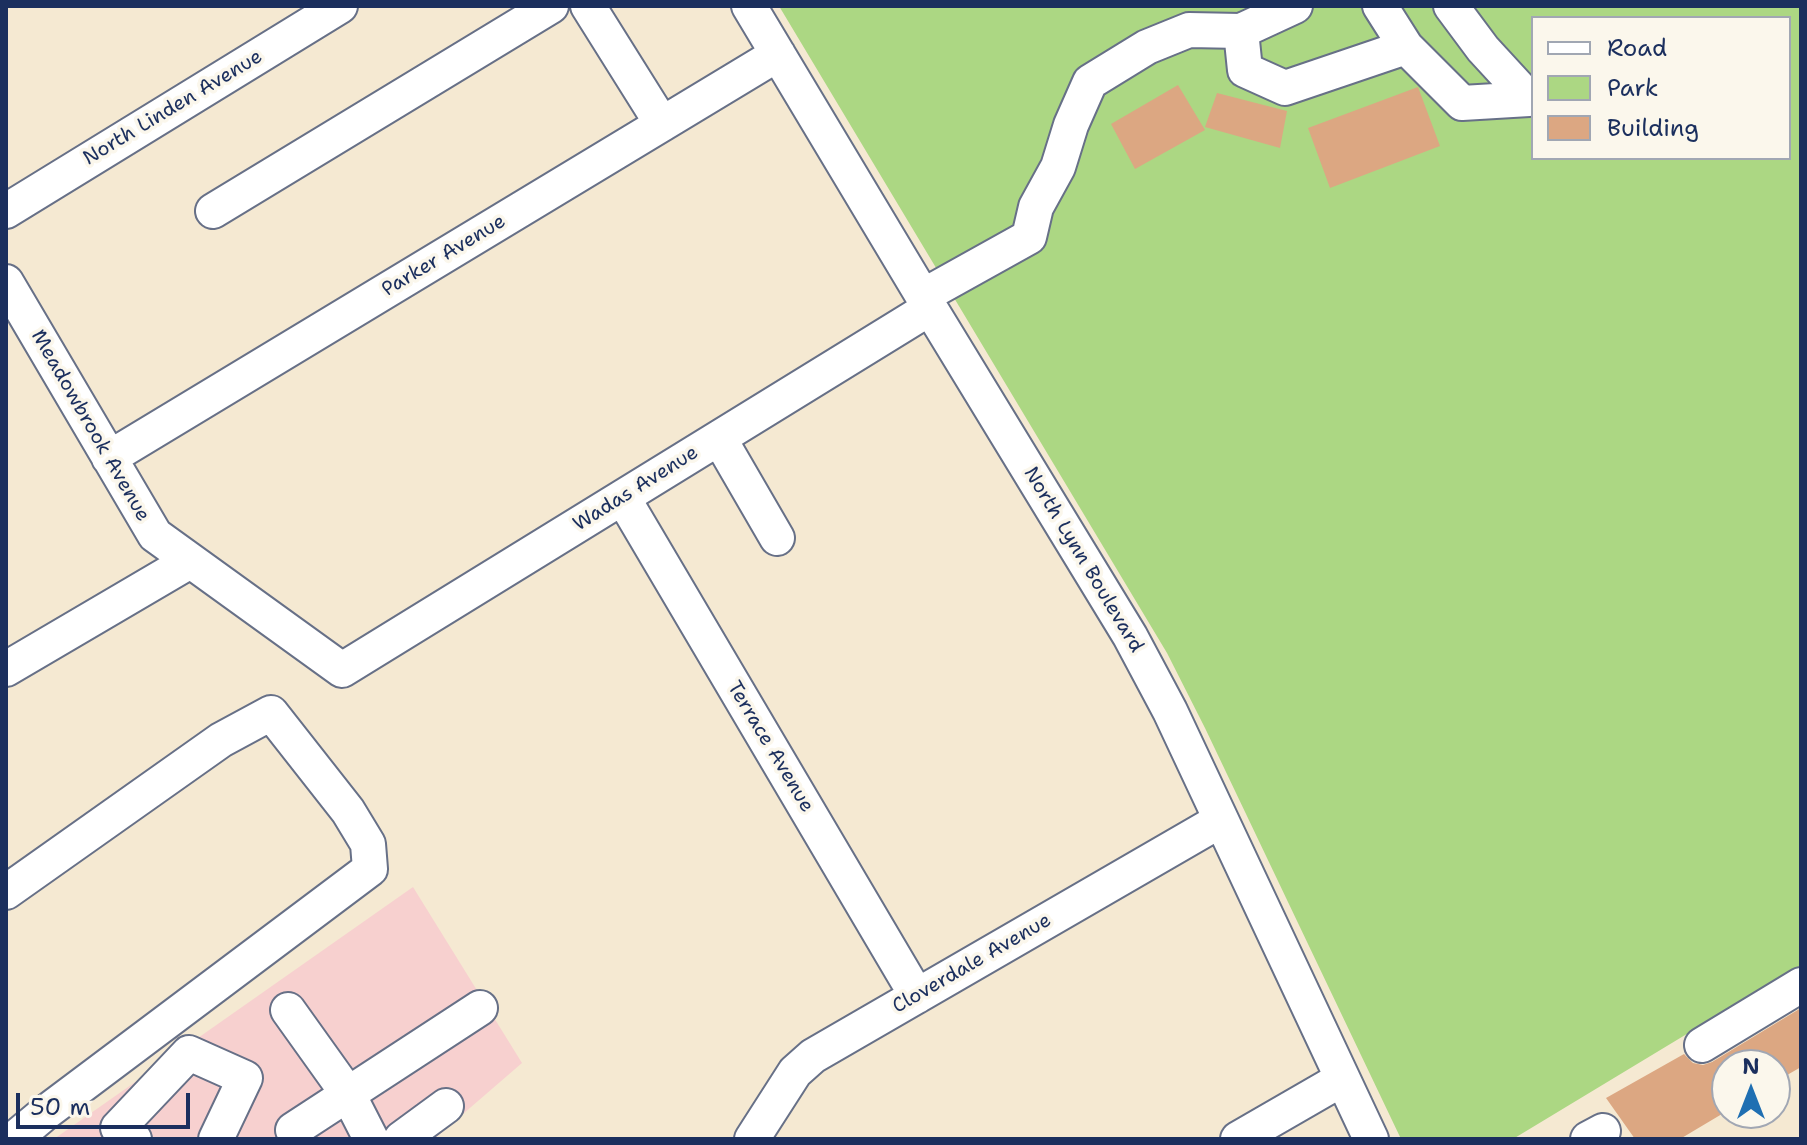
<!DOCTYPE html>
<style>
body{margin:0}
#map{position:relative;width:1807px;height:1145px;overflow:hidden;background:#f5e9d2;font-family:"Shantell Sans",sans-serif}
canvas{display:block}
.frame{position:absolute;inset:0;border:8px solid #1b2f5e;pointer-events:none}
.legend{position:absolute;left:1531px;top:16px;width:260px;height:144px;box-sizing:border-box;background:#fbf7ec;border:2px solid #a1a7b3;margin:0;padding:10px 14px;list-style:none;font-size:24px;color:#1b2f5e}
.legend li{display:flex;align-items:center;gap:16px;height:40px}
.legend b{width:40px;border:2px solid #a1a7b3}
.north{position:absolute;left:1711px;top:1049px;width:80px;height:80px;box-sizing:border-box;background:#fbf7ec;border:2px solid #a1a7b3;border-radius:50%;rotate:0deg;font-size:22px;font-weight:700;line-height:32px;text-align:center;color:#1b2f5e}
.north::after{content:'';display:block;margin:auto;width:28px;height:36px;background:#1f6fb2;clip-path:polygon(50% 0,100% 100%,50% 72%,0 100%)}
.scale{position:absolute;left:16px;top:1093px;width:174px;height:36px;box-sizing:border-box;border:4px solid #1b2f5e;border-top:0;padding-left:10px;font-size:24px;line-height:28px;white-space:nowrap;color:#1b2f5e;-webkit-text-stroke:6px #fbf7ec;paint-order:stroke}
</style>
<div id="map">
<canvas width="1807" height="1145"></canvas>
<div class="frame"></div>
<ul class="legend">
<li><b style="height:10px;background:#fff"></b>Road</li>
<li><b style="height:22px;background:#acd783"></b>Park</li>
<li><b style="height:22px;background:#dca782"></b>Building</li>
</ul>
<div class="north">N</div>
<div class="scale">50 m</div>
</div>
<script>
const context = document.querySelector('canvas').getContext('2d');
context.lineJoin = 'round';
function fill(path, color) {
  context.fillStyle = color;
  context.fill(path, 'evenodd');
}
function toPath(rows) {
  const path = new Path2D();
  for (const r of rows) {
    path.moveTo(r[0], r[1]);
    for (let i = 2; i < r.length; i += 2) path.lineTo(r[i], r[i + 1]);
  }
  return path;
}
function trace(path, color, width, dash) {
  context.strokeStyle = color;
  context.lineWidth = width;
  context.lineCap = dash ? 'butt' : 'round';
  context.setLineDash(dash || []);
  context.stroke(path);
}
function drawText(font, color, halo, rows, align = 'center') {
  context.font = font + ' "Shantell Sans",sans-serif';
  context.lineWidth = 7;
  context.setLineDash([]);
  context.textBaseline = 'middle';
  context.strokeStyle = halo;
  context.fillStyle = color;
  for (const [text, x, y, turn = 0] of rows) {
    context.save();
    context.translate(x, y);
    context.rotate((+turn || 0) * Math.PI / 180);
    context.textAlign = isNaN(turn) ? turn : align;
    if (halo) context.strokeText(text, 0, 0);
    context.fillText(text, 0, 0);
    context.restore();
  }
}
fill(toPath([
 [413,887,522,1063,434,1139,54,1139]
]), '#f7d0cf');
fill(toPath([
 [779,6,1801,6,1801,965,1513,1139,1401,1139,1205,728,1167,653],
 [1533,18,1789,18,1789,158,1533,158]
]), '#acd783');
fill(toPath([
 [1178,85,1205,130,1135,169,1111,124],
 [1418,87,1440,146,1330,188,1308,128],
 [1217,93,1287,111,1280,148,1205,127],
 [1801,1008,1801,1067,1775,1082,1775,1065,1727,1065,1727,1111,1680,1139,1635,1139,1606,1098,1684,1054,1693,1063,1703,1065,1712,1062]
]), '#dca782');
const minor = toPath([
 [588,6,662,124],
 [749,6,930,308,1130,636,1170,711,1371,1139],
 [1380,6,1406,47,1462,103,1529,99,1483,49,1451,6],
 [1241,31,1245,70,1285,88,1406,47],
 [6,211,340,6],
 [213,211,551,6],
 [6,282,155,535,342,670,930,308],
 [923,296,1029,237,1036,207,1058,167,1071,125,1090,82,1147,47,1189,30,1241,31,1295,6],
 [719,438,777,538],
 [109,458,778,54],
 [623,498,917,996],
 [6,669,190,561],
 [6,892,221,740,271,713,348,811,368,844,370,869,45,1113,14,1139],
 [288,1010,348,1094,371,1139],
 [1702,1045,1801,985],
 [293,1130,480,1008],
 [134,1139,118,1128,189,1053,245,1078,216,1139],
 [401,1139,446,1106],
 [752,1139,795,1072,813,1056,1221,820],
 [1238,1139,1342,1079],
 [1588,1139,1603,1131]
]);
trace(minor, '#677087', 38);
trace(minor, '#fff', 34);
drawText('20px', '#1b2f5e', '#fbf7ec', [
 ["North Linden Avenue",173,108,-31],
 ["Parker Avenue",444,256,-31],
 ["Meadowbrook Avenue",90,426,60],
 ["Wadas Avenue",636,489,-32],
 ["North Lynn Boulevard",1083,560,59],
 ["Terrace Avenue",770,747,59],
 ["Cloverdale Avenue",972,964,-30]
]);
</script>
